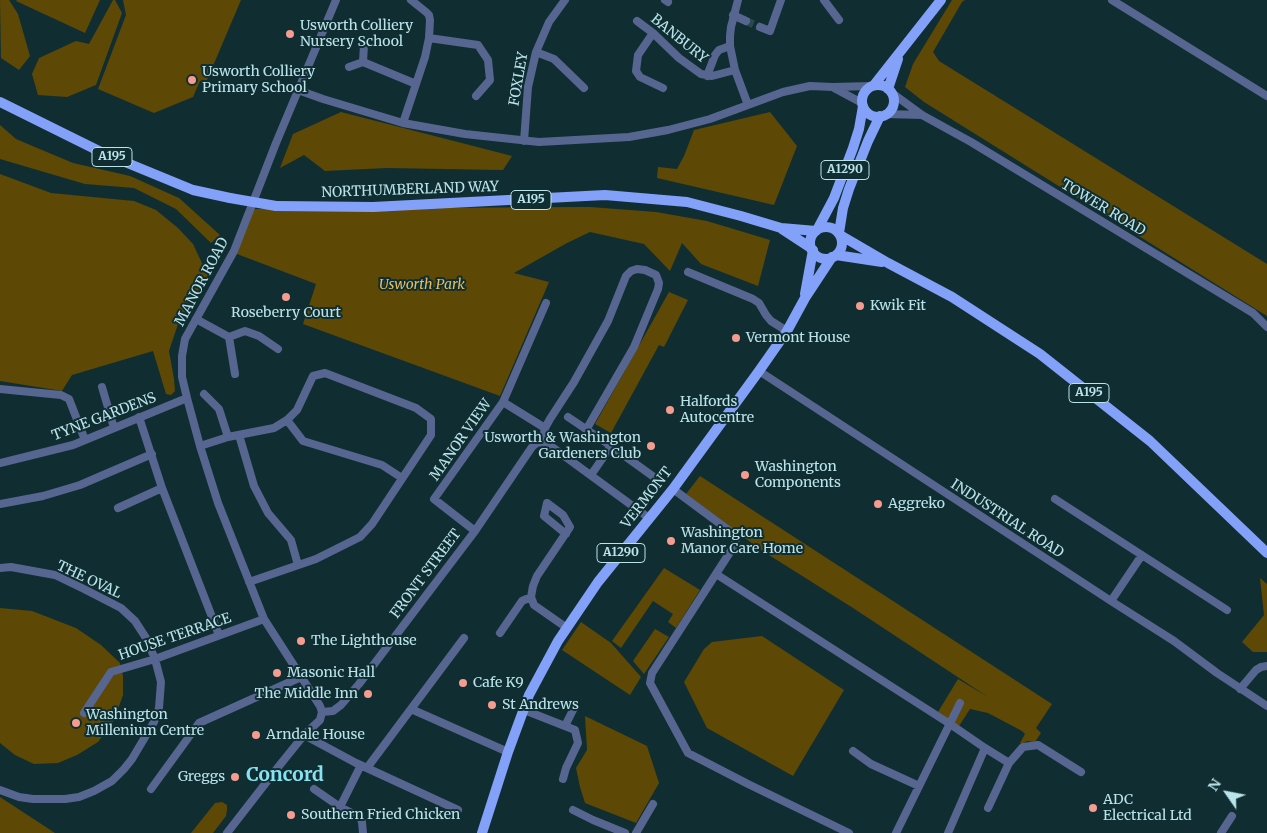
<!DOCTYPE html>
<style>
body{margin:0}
#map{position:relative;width:1267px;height:833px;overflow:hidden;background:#102e32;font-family:Merriweather,serif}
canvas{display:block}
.north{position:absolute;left:1202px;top:768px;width:50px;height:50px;-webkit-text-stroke:4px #102e32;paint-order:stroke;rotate:303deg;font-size:14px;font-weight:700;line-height:20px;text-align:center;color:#b9e4ea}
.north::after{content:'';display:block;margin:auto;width:18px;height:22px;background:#b9e4ea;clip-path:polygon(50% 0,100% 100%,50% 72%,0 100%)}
</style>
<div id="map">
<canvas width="1267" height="833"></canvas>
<div class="north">N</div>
</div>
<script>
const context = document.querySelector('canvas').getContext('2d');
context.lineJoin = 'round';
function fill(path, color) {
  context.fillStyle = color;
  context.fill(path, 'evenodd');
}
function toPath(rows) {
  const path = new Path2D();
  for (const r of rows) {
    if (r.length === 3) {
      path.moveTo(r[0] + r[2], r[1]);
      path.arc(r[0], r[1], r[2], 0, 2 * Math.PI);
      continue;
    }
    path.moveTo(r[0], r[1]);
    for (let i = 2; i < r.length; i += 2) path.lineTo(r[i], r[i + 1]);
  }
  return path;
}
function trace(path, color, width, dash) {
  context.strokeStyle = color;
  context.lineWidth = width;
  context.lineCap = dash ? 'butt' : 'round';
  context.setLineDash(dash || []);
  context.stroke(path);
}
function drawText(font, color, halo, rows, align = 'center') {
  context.font = font + ' Merriweather,serif';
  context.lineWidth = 4;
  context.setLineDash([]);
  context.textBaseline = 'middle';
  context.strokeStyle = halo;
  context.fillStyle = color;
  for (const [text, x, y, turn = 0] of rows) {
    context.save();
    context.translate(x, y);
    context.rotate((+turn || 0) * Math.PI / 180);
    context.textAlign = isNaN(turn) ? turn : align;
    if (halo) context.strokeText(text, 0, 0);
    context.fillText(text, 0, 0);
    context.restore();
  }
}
fill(toPath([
 [0,0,9,0,18,14,30,56,19,70,1,58],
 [17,0,100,0,85,33,16,1],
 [113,0,115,0,122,13,96,85,67,97,38,95,32,74,39,58,76,41,89,44],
 [123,0,241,0,207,80,200,81,193,97,154,113,98,89,126,15],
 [952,0,965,0,962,2,933,52,939,61,1267,264,1267,316,924,102,905,87,913,64],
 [341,112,485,149,512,156,503,170,387,168,325,171,304,155,280,168,293,134],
 [770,112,797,146,774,205,657,178,658,167,677,169,684,156,694,130],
 [0,125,16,139,73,163,130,176,179,198,220,235,211,243,176,209,134,188,85,184,0,159],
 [0,174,51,193,134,201,156,210,178,228,193,244,208,276,178,324,169,351,174,379,175,391,171,395,166,394,153,351,72,375,62,391,0,381],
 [580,207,590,207,656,212,707,221,770,240,758,286,701,264,682,243,670,271,644,244,590,232,567,243,514,273,549,282,500,396,303,324,316,284,237,254,250,209],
 [669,292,688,300,664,347,659,345,611,433,595,424],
 [700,476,1052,704,1036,728,1041,733,1035,742,1027,741,1021,744,1020,743,1025,734,1022,731,988,713,970,709,959,726,938,712,958,679,988,697,853,608,761,550,686,494],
 [664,568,700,590,676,628,668,622,673,614,653,601,621,648,612,641],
 [1260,578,1267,584,1267,652,1253,652,1242,642,1264,615],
 [0,608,32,611,76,628,101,645,120,663,123,676,123,695,114,720,98,742,77,755,58,763,34,764,15,755,0,743],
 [581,622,611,643,641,677,630,695,562,650],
 [655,629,669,637,644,674,633,661],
 [762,636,844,690,793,776,707,728,684,682,704,649,712,642],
 [585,716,647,746,659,783,636,823,585,803,580,787,576,768,587,750],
 [0,797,55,833,0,833],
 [222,802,227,805,227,810,226,816,213,833,191,833,215,803]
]), '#5d4805');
trace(toPath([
 [746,21,760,27]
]), '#29494e', 8, [8, 4]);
trace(toPath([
 [665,0,668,2],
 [738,0,731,27,730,36,730,46,735,70,748,105],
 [824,0,839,20],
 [1112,0,1267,96],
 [733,15,746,21],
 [637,21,653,33,679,58,701,74,712,76,735,70],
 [760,27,770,31,781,0],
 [653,33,638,55,636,71,640,77,663,88],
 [429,38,478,45,488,60,490,80,476,96],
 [536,52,554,59,584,88],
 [363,62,416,84],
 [349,67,363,62,364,45],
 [707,76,715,55,719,50,730,46],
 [834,88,862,103],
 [298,90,323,99,403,123,465,134,539,142,629,137,668,130,710,119,783,92,810,86,833,87,872,86],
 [892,93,922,115,971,142,1253,313,1267,327],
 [885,114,922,115],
 [403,123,425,57,429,38,430,20,429,15,426,12,411,0],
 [524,141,528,87,536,52,549,22,565,0],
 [688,272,753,299,759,303,766,315,771,321,787,331],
 [196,319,229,337,245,331,259,336,278,349],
 [229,337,235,374],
 [759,371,1111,601,1174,641,1217,673,1267,706],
 [102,387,114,428],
 [0,389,61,395,69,399,85,440],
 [204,394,219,409,228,437],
 [503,402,545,428],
 [139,417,162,488,219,635],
 [568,417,611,446,658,480],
 [287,420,303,441,382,465,402,478],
 [239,435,254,486,268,513,291,540,298,565],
 [542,442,545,428,550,419,574,382,608,321,626,276,631,271,637,269,645,270,656,275,659,283,658,289,634,347,586,430],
 [542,442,548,444,649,518],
 [200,446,228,437,274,428,287,420,297,410,313,376,325,373,416,408,431,419,431,435,372,524,360,537,316,559,249,582],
 [0,463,73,445,187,398],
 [591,475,611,446],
 [673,489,727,529,735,535,736,539,734,546,652,673,650,683,688,753,748,784,849,833],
 [1055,499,1227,610],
 [0,504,43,496,80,485,152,454],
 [118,508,162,488],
 [475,531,434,499,503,402,546,303],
 [566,534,544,516,547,503,563,515,570,527,537,576,533,586,531,597,534,605,567,628],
 [0,568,11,567,55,575,84,589,121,608,135,621,146,638,155,659,161,682,159,708,154,722,132,759,124,769,112,781,94,791,79,797,65,799,33,799,19,797,0,790],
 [716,574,950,724,985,748,948,833],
 [1111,601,1142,555],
 [500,633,522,601,531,597],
 [1240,689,1256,670,1261,667,1267,666],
 [411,709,508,752],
 [524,710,575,730,578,743,566,768,563,779],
 [322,712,320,706,264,619,218,503,200,446,187,398,182,377,182,356,185,339,234,251,276,143,336,0],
 [322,712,333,711,341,705,359,684,475,531,532,447,537,443,542,442],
 [84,713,111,672,155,659,264,619],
 [565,726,574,708],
 [304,735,356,763,458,810],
 [985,748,1009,763,1023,747,1038,745,1081,772],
 [853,751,871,764,919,786],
 [361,765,340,807,360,817,362,822,363,833],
 [367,768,464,638],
 [151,789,199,723,301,677],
 [314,789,340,807],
 [988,808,1009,763],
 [573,810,593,820,625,833],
 [227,833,279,766,304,735,320,720,322,712],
 [636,833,653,804],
 [896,833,960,703],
 [1221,833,1232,816]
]), '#576690', 8);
trace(toPath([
 [874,85,941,0],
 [878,101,16],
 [888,89,898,59],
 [0,102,103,153,193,190,230,198],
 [276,206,373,207,605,195,687,202,741,216,781,228,816,231],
 [826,243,16],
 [782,229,811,248],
 [817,230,834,198,853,148,859,129,863,106],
 [839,233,843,208,849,189,868,141,880,116],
 [840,235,888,263,952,297,1040,354,1150,441,1267,553],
 [836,255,882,262],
 [805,294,813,250],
 [482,833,508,752,529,695,558,641,598,582,673,489,759,371,787,331,805,298,832,257]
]), '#83a1f9', 10);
trace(toPath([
 [230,198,276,206]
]), '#83a1f9', 10);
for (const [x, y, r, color] of [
 [290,34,5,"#f59c90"],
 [192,80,5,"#f59c90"],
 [286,297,5,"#f59c90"],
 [860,306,5,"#f59c90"],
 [736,338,5,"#f59c90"],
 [670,410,5,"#f59c90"],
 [651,446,5,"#f59c90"],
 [745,475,5,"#f59c90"],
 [878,504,5,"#f59c90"],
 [671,541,5,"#f59c90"],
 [301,641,5,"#f59c90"],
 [277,673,5,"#f59c90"],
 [463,683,5,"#f59c90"],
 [368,694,5,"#f59c90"],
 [492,705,5,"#f59c90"],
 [76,723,5,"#f59c90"],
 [256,735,5,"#f59c90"],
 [235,777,5,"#f59c90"],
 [1093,808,5,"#f59c90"],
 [291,815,5,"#f59c90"]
]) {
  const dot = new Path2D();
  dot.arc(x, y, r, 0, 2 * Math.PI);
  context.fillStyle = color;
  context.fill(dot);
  trace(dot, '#102e32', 2);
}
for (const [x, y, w] of [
 [112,157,40],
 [845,170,48],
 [531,200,40],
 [1089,393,40],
 [621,553,48]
]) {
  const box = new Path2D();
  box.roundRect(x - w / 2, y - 9.5, w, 19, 4);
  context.fillStyle = '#102e32';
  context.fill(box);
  trace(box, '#b9e4ea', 1);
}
drawText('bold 12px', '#b9e4ea', null, [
 ["A195",112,157],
 ["A1290",845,170],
 ["A195",531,200],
 ["A195",1089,393],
 ["A1290",621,553]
]);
drawText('14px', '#b9e4ea', '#102e32', [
 ["Usworth Colliery",300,26],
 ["Nursery School",300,42],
 ["Usworth Colliery",202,72],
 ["Primary School",202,88],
 ["Kwik Fit",870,306],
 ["Roseberry Court",286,313,"center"],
 ["Vermont House",746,338],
 ["Halfords",680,402],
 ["Autocentre",680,418],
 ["Usworth & Washington",641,438,"right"],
 ["Gardeners Club",641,454,"right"],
 ["Washington",755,467],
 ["Components",755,483],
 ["Aggreko",888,504],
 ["Washington",681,533],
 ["Manor Care Home",681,549],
 ["The Lighthouse",311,641],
 ["Masonic Hall",287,673],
 ["Cafe K9",473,683],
 ["The Middle Inn",358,694,"right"],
 ["St Andrews",502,705],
 ["Washington",86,715],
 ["Millenium Centre",86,731],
 ["Arndale House",266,735],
 ["Greggs",225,777,"right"],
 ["ADC",1103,800],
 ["Electrical Ltd",1103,816],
 ["Southern Fried Chicken",301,815]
], 'left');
drawText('14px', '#b9e4ea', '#102e32', [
 ["BANBURY",679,39,39],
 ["FOXLEY",519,79,-80],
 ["NORTHUMBERLAND WAY",410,190,-2],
 ["TOWER ROAD",1103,208,31],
 ["MANOR ROAD",202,282,-62],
 ["TYNE GARDENS",104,417,-21],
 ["MANOR VIEW",461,440,-55],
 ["VERMONT",647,498,-52],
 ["INDUSTRIAL ROAD",1007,519,33],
 ["FRONT STREET",426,574,-53],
 ["THE OVAL",89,580,25],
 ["HOUSE TERRACE",175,637,-19]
]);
drawText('italic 14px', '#e4be5b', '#102e32', [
 ["Usworth Park",422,285]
]);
drawText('bold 19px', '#87e2f1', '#102e32', [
 ["Concord",285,776]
]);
</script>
